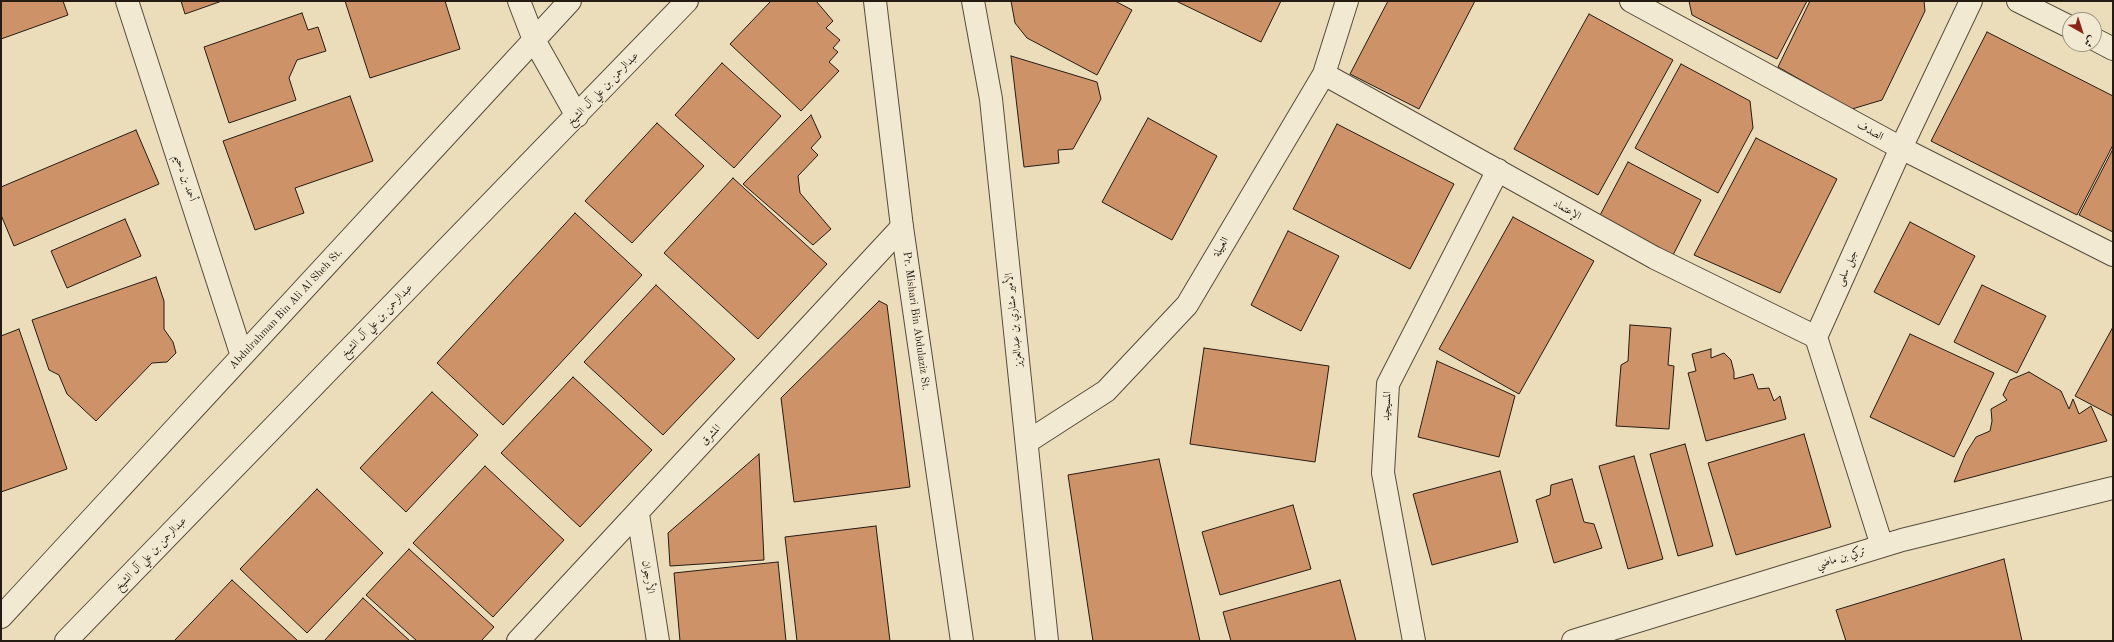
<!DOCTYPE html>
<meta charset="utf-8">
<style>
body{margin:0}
#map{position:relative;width:2114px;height:642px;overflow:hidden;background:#ebddb9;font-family:"Old Standard TT",Amiri,serif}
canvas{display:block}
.frame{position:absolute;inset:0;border:2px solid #251b13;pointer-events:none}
.north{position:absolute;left:2062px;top:12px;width:40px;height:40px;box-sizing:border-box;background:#f2e9d2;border:1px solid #a09786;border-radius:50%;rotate:141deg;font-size:11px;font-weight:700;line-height:16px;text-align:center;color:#251b13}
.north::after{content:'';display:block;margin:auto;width:14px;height:18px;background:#8f2418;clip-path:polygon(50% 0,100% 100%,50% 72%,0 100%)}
</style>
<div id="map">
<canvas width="2114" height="642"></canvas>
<div class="frame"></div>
<div class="north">ش</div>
</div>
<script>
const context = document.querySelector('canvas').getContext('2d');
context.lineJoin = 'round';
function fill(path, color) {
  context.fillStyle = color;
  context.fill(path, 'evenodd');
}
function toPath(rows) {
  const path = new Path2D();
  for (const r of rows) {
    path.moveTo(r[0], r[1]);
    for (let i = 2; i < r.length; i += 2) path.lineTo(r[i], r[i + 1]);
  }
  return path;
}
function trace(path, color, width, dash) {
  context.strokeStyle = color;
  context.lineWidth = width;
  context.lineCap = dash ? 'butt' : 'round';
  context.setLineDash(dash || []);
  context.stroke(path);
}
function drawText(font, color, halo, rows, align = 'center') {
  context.font = font + ' "Old Standard TT",Amiri,serif';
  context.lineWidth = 3;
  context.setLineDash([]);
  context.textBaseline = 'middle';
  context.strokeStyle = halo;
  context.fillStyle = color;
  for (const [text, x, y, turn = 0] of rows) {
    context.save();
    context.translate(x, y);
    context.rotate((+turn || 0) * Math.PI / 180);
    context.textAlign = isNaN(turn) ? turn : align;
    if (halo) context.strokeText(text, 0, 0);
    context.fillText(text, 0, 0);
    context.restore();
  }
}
const building = toPath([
 [1,1,63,1,68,15,1,39,1,1],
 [181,1,222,1,185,14,181,1],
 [345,1,445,1,460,49,370,78,345,1],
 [771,1,816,1,833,21,826,28,840,40,833,48,838,52,829,62,839,71,801,111,730,44,771,1],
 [1011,1,1115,1,1132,10,1097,75,1027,38,1015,23,1011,1],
 [1176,1,1281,1,1261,42,1176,1],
 [1388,1,1475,1,1419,109,1350,74,1388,1],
 [1689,1,1807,1,1777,59,1692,15,1689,1],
 [1810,1,1924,1,1925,11,1882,100,1852,109,1778,67,1810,1],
 [302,13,308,30,318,27,326,51,297,60,289,78,296,100,229,123,204,47,302,13],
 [1589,14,1673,60,1598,195,1514,149,1589,14],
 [1987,32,2113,96,2113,145,2077,215,1931,141,1987,32],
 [1011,56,1097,82,1101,99,1073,149,1058,150,1059,163,1024,167,1011,56],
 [722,63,781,116,734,168,675,115,722,63],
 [1681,64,1750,101,1753,128,1718,193,1635,148,1681,64],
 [350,96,373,161,295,188,304,213,255,230,223,141,350,96],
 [811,115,821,137,811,148,818,155,798,176,800,193,831,229,813,245,743,184,811,115],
 [1148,118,1217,156,1172,240,1102,202,1148,118],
 [657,123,704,166,632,243,585,201,657,123],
 [1337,124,1454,184,1410,269,1293,209,1337,124],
 [136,130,159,184,14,246,1,215,1,187,136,130],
 [1756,138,1837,179,1780,293,1694,255,1756,138],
 [2113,149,2113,232,2079,215,2113,149],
 [1628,162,1701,200,1672,257,1598,219,1628,162],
 [733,178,827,264,758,339,664,253,733,178],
 [575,213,642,275,503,425,437,363,575,213],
 [1513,217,1594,261,1519,394,1439,349,1513,217],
 [125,219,141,256,67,288,51,251,125,219],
 [1910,222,1975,256,1939,325,1874,292,1910,222],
 [1288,231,1339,256,1301,331,1251,305,1288,231],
 [156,277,164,301,164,329,173,342,176,353,167,362,152,363,96,421,67,394,59,375,49,370,32,320,156,277],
 [656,285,735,359,663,435,584,362,656,285],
 [1982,285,2046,316,2017,373,1954,342,1982,285],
 [879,301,887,305,910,487,794,502,781,398,879,301],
 [1630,325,1671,328,1668,365,1674,366,1669,429,1616,426,1621,365,1628,361,1630,325],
 [2113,327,2113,416,2075,396,2113,327],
 [19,329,67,469,1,492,1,336,19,329],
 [1910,334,1994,373,1954,457,1870,417,1910,334],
 [1204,348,1329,366,1315,462,1190,444,1204,348],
 [1711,349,1711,358,1724,353,1731,360,1734,372,1734,379,1753,374,1758,389,1769,388,1774,401,1780,396,1786,419,1706,441,1688,373,1696,371,1692,354,1711,349],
 [1437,361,1515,396,1499,457,1418,437,1437,361],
 [2029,372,2061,391,2069,409,2073,399,2079,414,2091,406,2107,441,1954,482,1966,453,1976,437,1990,431,1992,421,1991,409,2007,400,2003,395,2010,380,2029,372],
 [573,377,652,450,580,527,501,453,573,377],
 [432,392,478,435,406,512,360,468,432,392],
 [1804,434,1831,527,1736,555,1708,463,1804,434],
 [1685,444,1713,546,1678,556,1650,454,1685,444],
 [759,454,764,560,670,566,668,533,759,454],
 [1634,456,1663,559,1628,569,1599,466,1634,456],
 [1159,459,1200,641,1093,641,1068,475,1159,459],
 [485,466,564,540,493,617,413,543,485,466],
 [1500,471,1518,542,1432,565,1413,494,1500,471],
 [1572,479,1584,522,1594,524,1602,548,1554,563,1536,500,1550,495,1551,485,1572,479],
 [317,489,383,553,307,633,240,569,317,489],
 [1293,505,1311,569,1220,595,1202,532,1293,505],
 [876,526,890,641,797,641,785,537,876,526],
 [409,549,494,627,481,641,417,641,366,595,409,549],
 [2004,559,2022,641,1846,641,1836,610,2004,559],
 [778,562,786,641,680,641,674,573,778,562],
 [232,580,298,641,174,641,232,580],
 [1340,580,1356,641,1231,641,1223,612,1340,580],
 [363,598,410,641,324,641,363,598]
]);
fill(building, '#ce9268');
trace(building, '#251b13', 1);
const minor = toPath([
 [127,1,242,356],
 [519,1,534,40,577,116],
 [1631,1,1901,148,2113,255],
 [2018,1,2070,27],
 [2094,39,2113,49],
 [1324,74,1655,258,1816,337],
 [1027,442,1106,391,1187,305,1324,74,1347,1],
 [638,514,658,641],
 [1882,546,1816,337,1901,148,1971,1],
 [1,617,570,1],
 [66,641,687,1],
 [518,641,902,227],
 [1414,641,1383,473,1388,384,1498,170],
 [1573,641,1902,540,2113,488]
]);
const tertiary = toPath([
 [875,1,902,227,962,641],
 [973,1,991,99,1047,641]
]);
trace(minor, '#564c3c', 24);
trace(tertiary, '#564c3c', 24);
trace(minor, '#f2e9d2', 22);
trace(tertiary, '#f2e9d2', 22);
drawText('11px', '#251b13', '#f2e9d2', [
 ["عبدالرحمن بن علي آل الشيخ",603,89,-46],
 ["الصدف",1870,131,29],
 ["أحمد بن دحيم",185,178,72],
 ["الإعتماد",1567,210,30],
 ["العبيلة",1221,247,-59],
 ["جبل سلمى",1847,268,-66],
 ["Abdulrahman Bin Ali Al Sheh St.",286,309,-47],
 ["الأمير مشاري بن عبدالعزيز",1014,320,-96],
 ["عبدالرحمن بن علي آل الشيخ",377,321,-46],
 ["Pr. Mishari Bin Abdulaziz St.",916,321,82],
 ["المسيجيد",1387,406,-87],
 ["المشرق",711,435,-47],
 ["عبدالرحمن بن علي آل الشيخ",151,554,-46],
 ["تركي بن ماضي",1841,558,-17],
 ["الأرجوان",648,577,81]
]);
</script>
